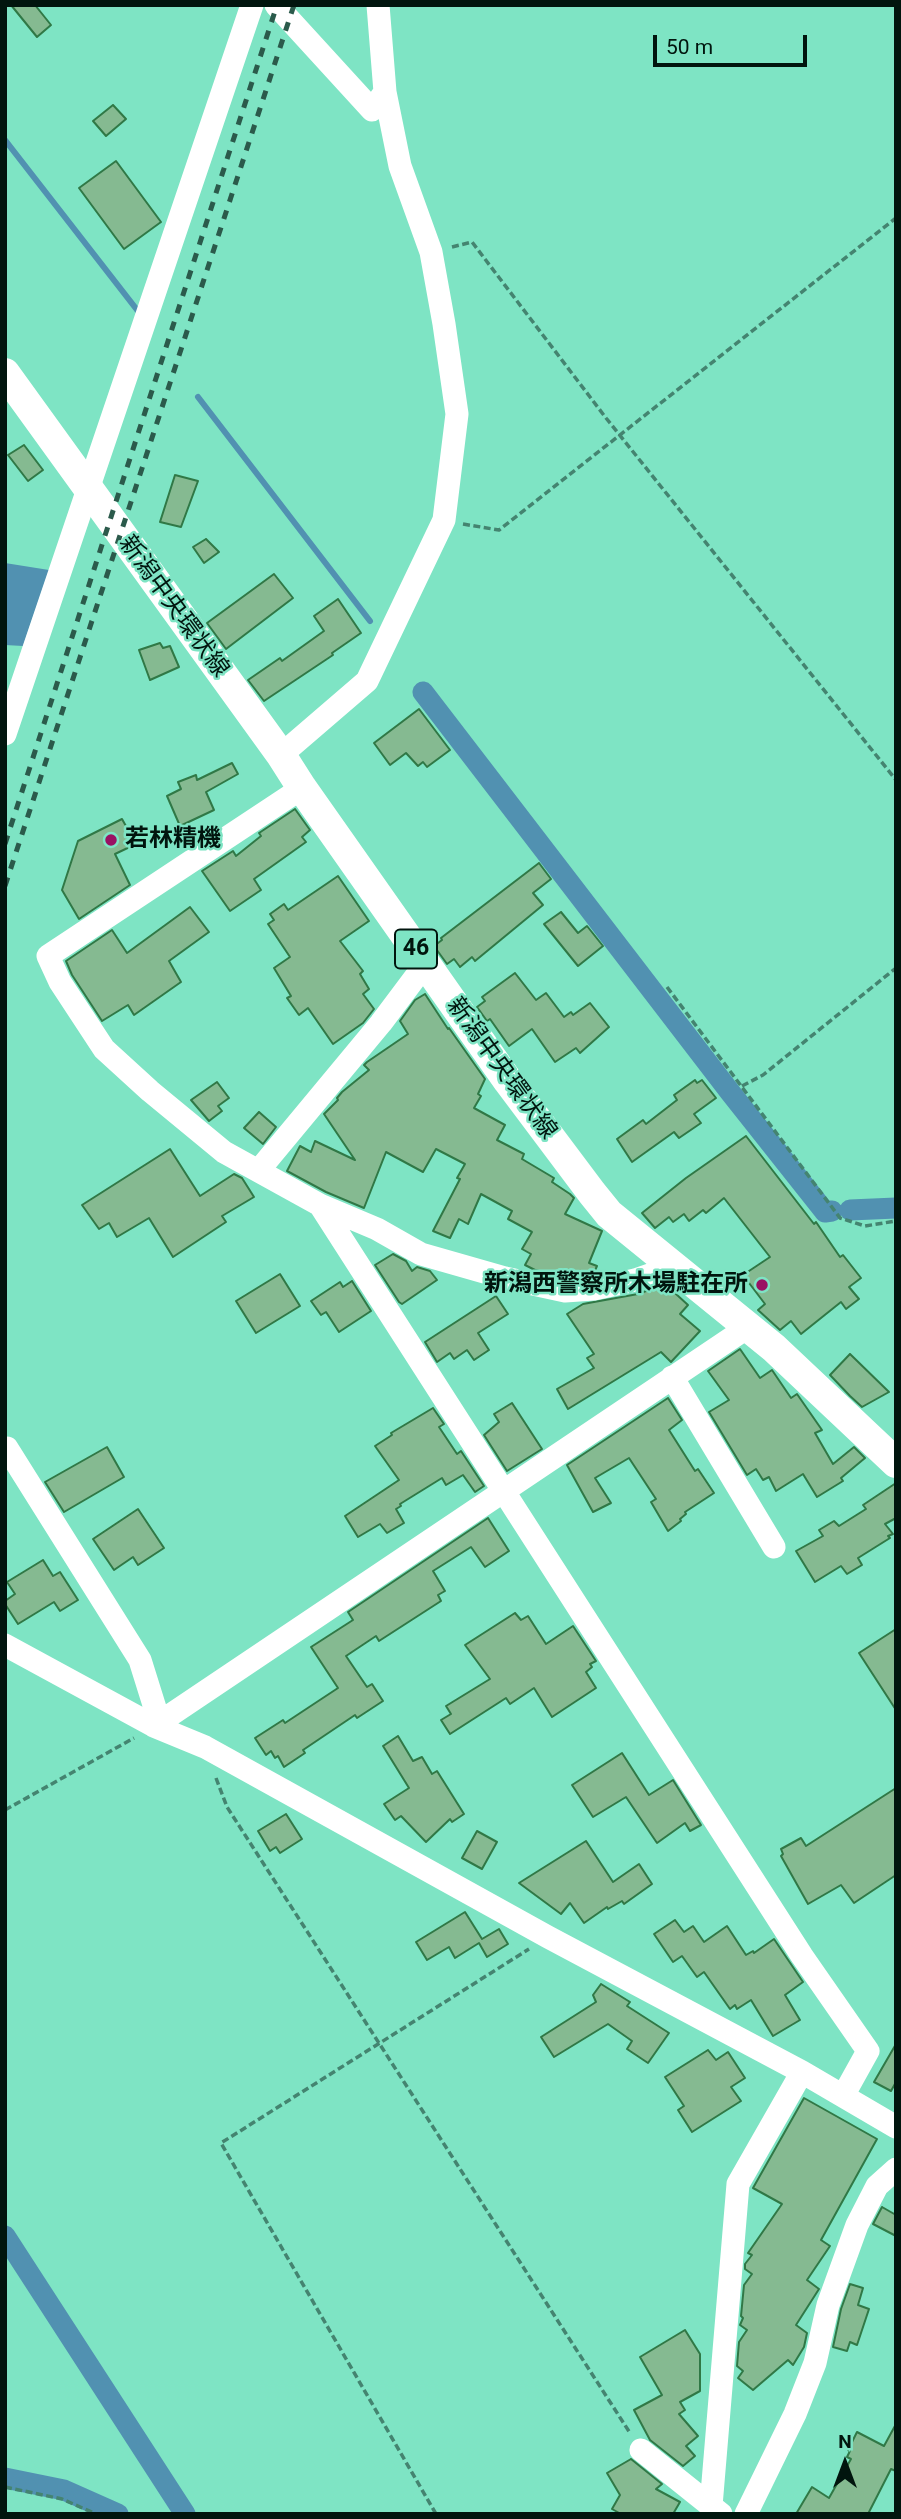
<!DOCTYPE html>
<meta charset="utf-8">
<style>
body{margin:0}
#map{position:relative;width:901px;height:2519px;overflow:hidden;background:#7ee4c4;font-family:Roboto,sans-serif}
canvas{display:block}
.frame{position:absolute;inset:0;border:7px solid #01150e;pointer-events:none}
.north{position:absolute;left:810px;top:2428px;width:70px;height:70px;-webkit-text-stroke:5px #7ee4c4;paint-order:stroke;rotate:0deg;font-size:19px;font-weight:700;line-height:28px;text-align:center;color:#01150e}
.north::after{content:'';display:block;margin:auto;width:24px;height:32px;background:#01150e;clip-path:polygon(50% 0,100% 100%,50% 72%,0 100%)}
.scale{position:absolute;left:653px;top:35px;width:154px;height:32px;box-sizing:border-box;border:4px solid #01150e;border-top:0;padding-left:9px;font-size:21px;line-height:24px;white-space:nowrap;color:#01150e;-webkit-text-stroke:5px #7ee4c4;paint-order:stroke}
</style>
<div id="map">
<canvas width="901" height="2519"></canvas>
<div class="frame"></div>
<div class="north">N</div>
<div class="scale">50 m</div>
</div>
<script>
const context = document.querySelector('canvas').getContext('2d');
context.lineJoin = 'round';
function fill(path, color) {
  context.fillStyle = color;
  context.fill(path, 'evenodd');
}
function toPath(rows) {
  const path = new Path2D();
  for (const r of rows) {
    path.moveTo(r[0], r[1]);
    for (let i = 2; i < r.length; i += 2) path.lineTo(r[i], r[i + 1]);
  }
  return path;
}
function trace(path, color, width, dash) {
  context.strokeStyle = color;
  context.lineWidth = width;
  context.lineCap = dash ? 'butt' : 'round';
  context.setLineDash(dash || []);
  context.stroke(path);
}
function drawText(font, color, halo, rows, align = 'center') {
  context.font = font + ' Roboto,"Noto Sans JP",sans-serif';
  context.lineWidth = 5;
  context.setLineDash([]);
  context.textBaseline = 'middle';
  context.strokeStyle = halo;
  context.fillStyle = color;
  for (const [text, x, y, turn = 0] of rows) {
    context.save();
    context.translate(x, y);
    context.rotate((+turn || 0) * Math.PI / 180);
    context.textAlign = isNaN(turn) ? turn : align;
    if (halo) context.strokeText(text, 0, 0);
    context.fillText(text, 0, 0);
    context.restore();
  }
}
fill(toPath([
 [5,563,49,570,23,646,5,645]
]), '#5191b1');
trace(toPath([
 [5,140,141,315],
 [198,397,370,621]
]), '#5191b1', 6);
trace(toPath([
 [423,692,730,1092,825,1212,832,1211],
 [850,1210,896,1208],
 [5,2236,185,2514],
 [5,2478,64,2490,118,2514]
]), '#5191b1', 21);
const building = toPath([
 [11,5,35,5,51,25,37,37,11,5],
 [113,105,126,119,106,136,93,121,113,105],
 [116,161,161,222,124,249,79,188,116,161],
 [24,445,43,470,28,481,8,455,24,445],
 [175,475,198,481,181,527,160,522,175,475],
 [206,539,219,552,204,563,193,547,206,539],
 [274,574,293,598,226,649,207,623,274,574],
 [338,599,361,633,332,653,333,655,264,701,248,680,280,658,282,661,324,631,314,616,338,599],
 [160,643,163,648,170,646,179,667,150,680,139,650,160,643],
 [419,709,450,750,427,767,423,762,418,766,406,753,390,765,374,743,419,709],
 [232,763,238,774,206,792,214,810,180,826,167,796,181,789,178,782,196,775,197,780,232,763],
 [295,809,310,830,302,837,306,842,254,879,261,890,230,911,202,871,233,851,236,856,261,836,259,833,295,809],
 [122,819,136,844,115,854,130,885,79,919,62,890,78,841,122,819],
 [539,863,551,879,533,893,543,905,475,961,472,957,460,967,454,959,447,964,434,946,442,940,441,938,539,863],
 [338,876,369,921,340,941,363,971,360,974,369,989,363,994,374,1009,363,1023,333,1044,308,1008,299,1015,287,998,291,996,274,968,290,957,268,924,274,920,270,914,284,904,288,910,338,876],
 [190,907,209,932,169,961,181,982,134,1015,128,1005,102,1021,72,975,66,961,112,930,127,953,190,907],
 [561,912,578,933,587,926,603,946,578,966,544,924,561,912],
 [515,973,536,1000,546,993,564,1017,571,1012,573,1015,590,1003,609,1027,580,1053,576,1048,555,1062,532,1029,509,1046,490,1019,487,1021,477,1007,485,1001,482,997,515,973],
 [425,994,448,1029,449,1028,485,1079,478,1094,481,1096,474,1108,505,1125,497,1140,524,1154,522,1159,554,1178,552,1182,570,1194,574,1198,565,1214,602,1231,589,1263,597,1266,593,1275,566,1277,549,1271,547,1273,535,1270,525,1265,531,1254,522,1249,532,1232,508,1219,512,1211,481,1194,468,1224,459,1219,450,1238,433,1231,460,1179,457,1178,465,1164,436,1149,423,1172,386,1152,364,1208,326,1192,287,1171,300,1146,311,1152,315,1141,355,1160,324,1114,338,1100,337,1098,342,1092,369,1070,364,1065,367,1062,408,1034,400,1021,415,1000,425,994],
 [695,1080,697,1083,702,1080,716,1098,694,1114,701,1123,679,1138,674,1132,632,1162,617,1139,643,1120,646,1124,677,1100,674,1095,695,1080],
 [217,1082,229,1098,218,1106,222,1111,209,1121,191,1100,217,1082],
 [259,1112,276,1127,263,1144,244,1128,259,1112],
 [746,1136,814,1224,816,1222,840,1257,843,1255,861,1278,849,1287,859,1299,846,1309,841,1302,801,1334,791,1321,780,1330,758,1310,765,1304,743,1275,770,1257,724,1198,706,1213,703,1210,689,1221,684,1214,673,1222,669,1217,655,1228,642,1213,686,1178,746,1136],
 [170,1149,200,1196,234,1174,242,1178,254,1197,222,1216,226,1222,173,1257,149,1218,117,1237,109,1223,99,1229,82,1205,170,1149],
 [393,1254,406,1261,412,1271,417,1267,430,1271,437,1280,402,1304,399,1302,375,1265,393,1254],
 [280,1274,300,1306,256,1333,236,1301,280,1274],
 [352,1281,371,1311,339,1332,326,1312,321,1315,311,1301,340,1282,343,1287,352,1281],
 [665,1284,688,1305,680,1314,700,1331,671,1362,661,1352,568,1409,557,1389,594,1368,587,1358,594,1354,567,1314,583,1304,638,1294,665,1284],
 [496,1296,508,1314,478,1333,489,1350,474,1360,467,1350,454,1359,450,1353,437,1362,425,1342,496,1296],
 [740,1349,760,1378,772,1370,791,1398,797,1394,822,1430,815,1433,833,1464,854,1447,865,1458,841,1478,843,1481,817,1497,803,1474,776,1491,769,1477,763,1480,756,1469,747,1475,709,1412,729,1400,708,1371,740,1349],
 [850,1354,889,1392,862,1407,850,1396,830,1375,850,1354],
 [668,1398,682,1420,669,1430,695,1471,698,1469,714,1493,685,1512,686,1514,680,1519,681,1521,668,1531,651,1502,656,1499,629,1458,595,1478,611,1503,593,1512,567,1465,668,1398],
 [512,1403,542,1449,507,1471,484,1435,499,1422,494,1414,512,1403],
 [433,1408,444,1424,439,1427,457,1454,461,1451,484,1486,475,1492,463,1475,446,1485,442,1478,400,1504,401,1506,396,1509,404,1523,387,1533,380,1524,358,1537,345,1516,399,1480,375,1446,392,1435,391,1433,433,1408],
 [107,1447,124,1477,64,1512,45,1482,107,1447],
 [896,1483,896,1518,885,1524,893,1534,888,1536,890,1538,858,1558,862,1565,847,1574,841,1566,815,1582,796,1551,823,1536,819,1530,834,1521,839,1526,866,1509,863,1505,896,1483],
 [138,1509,164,1548,138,1565,133,1557,114,1570,93,1539,138,1509],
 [488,1518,509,1551,485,1567,471,1547,433,1571,445,1591,438,1595,441,1601,379,1641,376,1636,346,1656,367,1687,372,1684,383,1701,357,1718,355,1715,303,1750,305,1753,284,1767,278,1756,275,1758,271,1751,266,1755,255,1738,283,1720,285,1723,338,1688,311,1647,353,1620,348,1612,488,1518],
 [43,1560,53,1576,60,1572,78,1600,60,1611,54,1602,18,1624,5,1604,5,1601,15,1594,7,1582,43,1560],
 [515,1613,521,1620,528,1616,546,1644,573,1626,596,1661,590,1664,592,1667,586,1672,596,1688,552,1717,534,1688,510,1704,506,1698,450,1734,441,1720,451,1714,446,1706,490,1679,465,1645,515,1613],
 [896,1629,896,1710,859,1653,896,1629],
 [398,1736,413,1761,422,1757,432,1774,437,1771,464,1814,452,1822,450,1819,426,1842,401,1816,395,1820,384,1804,409,1788,383,1746,398,1736],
 [622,1753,649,1795,673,1780,701,1825,690,1831,685,1823,657,1843,626,1797,593,1817,572,1785,622,1753],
 [896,1788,896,1875,854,1903,841,1885,808,1904,781,1856,783,1854,781,1849,801,1838,806,1846,896,1788],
 [286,1814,302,1839,280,1853,276,1847,270,1851,258,1831,286,1814],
 [477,1831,497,1842,482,1869,462,1858,477,1831],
 [586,1841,613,1882,639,1864,652,1884,624,1904,622,1901,608,1909,607,1907,584,1923,570,1903,561,1914,519,1883,586,1841],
 [465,1912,482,1939,499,1929,508,1944,487,1957,479,1943,455,1958,449,1947,427,1960,416,1942,465,1912],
 [675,1920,684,1932,693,1926,704,1942,727,1926,746,1955,753,1951,754,1953,774,1939,803,1982,785,1995,800,2020,773,2036,751,2000,737,2009,735,2005,730,2009,704,1972,697,1977,682,1956,673,1962,654,1934,675,1920],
 [601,1984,630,2002,627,2006,669,2033,648,2063,627,2049,632,2041,608,2024,554,2057,541,2037,596,2002,593,1995,601,1984],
 [896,2044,896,2082,891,2091,874,2082,896,2044],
 [708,2050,716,2060,728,2052,745,2078,731,2087,741,2101,692,2132,678,2110,684,2106,665,2077,708,2050],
 [804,2098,877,2139,821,2240,830,2246,807,2280,819,2289,796,2325,807,2333,804,2347,793,2365,788,2360,753,2390,738,2378,743,2371,737,2366,739,2342,747,2330,740,2325,743,2318,741,2316,744,2285,752,2274,745,2269,745,2264,752,2255,748,2253,782,2204,753,2188,804,2098],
 [882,2207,896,2215,896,2236,873,2224,882,2207],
 [850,2284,863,2288,858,2305,869,2309,857,2345,850,2342,847,2351,833,2347,841,2309,850,2284],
 [685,2330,700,2354,700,2391,680,2402,685,2410,679,2414,698,2436,686,2446,695,2456,683,2466,650,2440,634,2410,662,2395,640,2357,685,2330],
 [896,2424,896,2471,891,2469,868,2514,796,2514,812,2487,829,2498,851,2459,847,2457,850,2451,848,2450,857,2432,884,2446,896,2424],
 [631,2459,662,2484,656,2489,680,2502,673,2514,621,2514,612,2509,620,2495,607,2473,631,2459]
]);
fill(building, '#85ba91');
trace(building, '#307846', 2);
trace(toPath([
 [452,247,472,242,606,418,896,780],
 [463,524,499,530,896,218],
 [667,987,840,1218,865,1226,896,1221],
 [742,1086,763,1075,896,968],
 [216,1778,227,1807,630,2433],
 [5,1810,134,1738],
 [5,2487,62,2499,96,2514],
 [436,2514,221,2143,529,1949]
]), '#448470', 3.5, [7, 3.5]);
trace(toPath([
 [276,5,372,110,385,92],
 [5,734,252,5],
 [281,755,367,681,444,520,457,414,444,324,431,252,400,166,385,92,378,5],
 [302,788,48,956,60,982,104,1049,150,1091,224,1152,320,1205,377,1229,421,1254,505,1278,565,1291,594,1289,635,1280,675,1266],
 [259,1170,381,1023,426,963],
 [320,1205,802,1956,868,2051,843,2096],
 [672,1377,774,1547],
 [7,1448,140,1660,155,1708,154,1726],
 [5,1645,154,1726,205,1747,548,1937,802,2072,896,2127],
 [154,1726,748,1327],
 [641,2450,711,2506],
 [721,2514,711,2506,738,2184,802,2072],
 [746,2514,795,2414,815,2363,828,2305,857,2225,877,2186,896,2169]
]), '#fff', 23);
trace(toPath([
 [5,373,281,755,302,788,508,1081,592,1193,609,1214,774,1348,896,1463]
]), '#fff', 30);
trace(toPath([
 [5,844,277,5],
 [5,886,294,5]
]), '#2b5a4b', 5, [9, 9]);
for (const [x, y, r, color] of [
 [111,840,7,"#9a1063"],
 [762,1285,7,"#9a1063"]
]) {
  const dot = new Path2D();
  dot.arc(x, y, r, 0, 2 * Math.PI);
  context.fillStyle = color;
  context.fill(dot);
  trace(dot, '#7ee4c4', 2.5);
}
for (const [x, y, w] of [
 [416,949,42]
]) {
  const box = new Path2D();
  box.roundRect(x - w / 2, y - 19.5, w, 39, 5);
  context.fillStyle = '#7ee4c4';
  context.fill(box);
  trace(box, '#01150e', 2);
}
drawText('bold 23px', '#01150e', null, [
 ["46",416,949]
]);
drawText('24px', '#01150e', '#7ee4c4', [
 ["新潟中央環状線",173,607,54],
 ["新潟中央環状線",501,1069,54]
]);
drawText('bold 24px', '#01150e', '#7ee4c4', [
 ["若林精機",125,840],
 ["新潟西警察所木場駐在所",748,1285,"right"]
], 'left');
</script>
